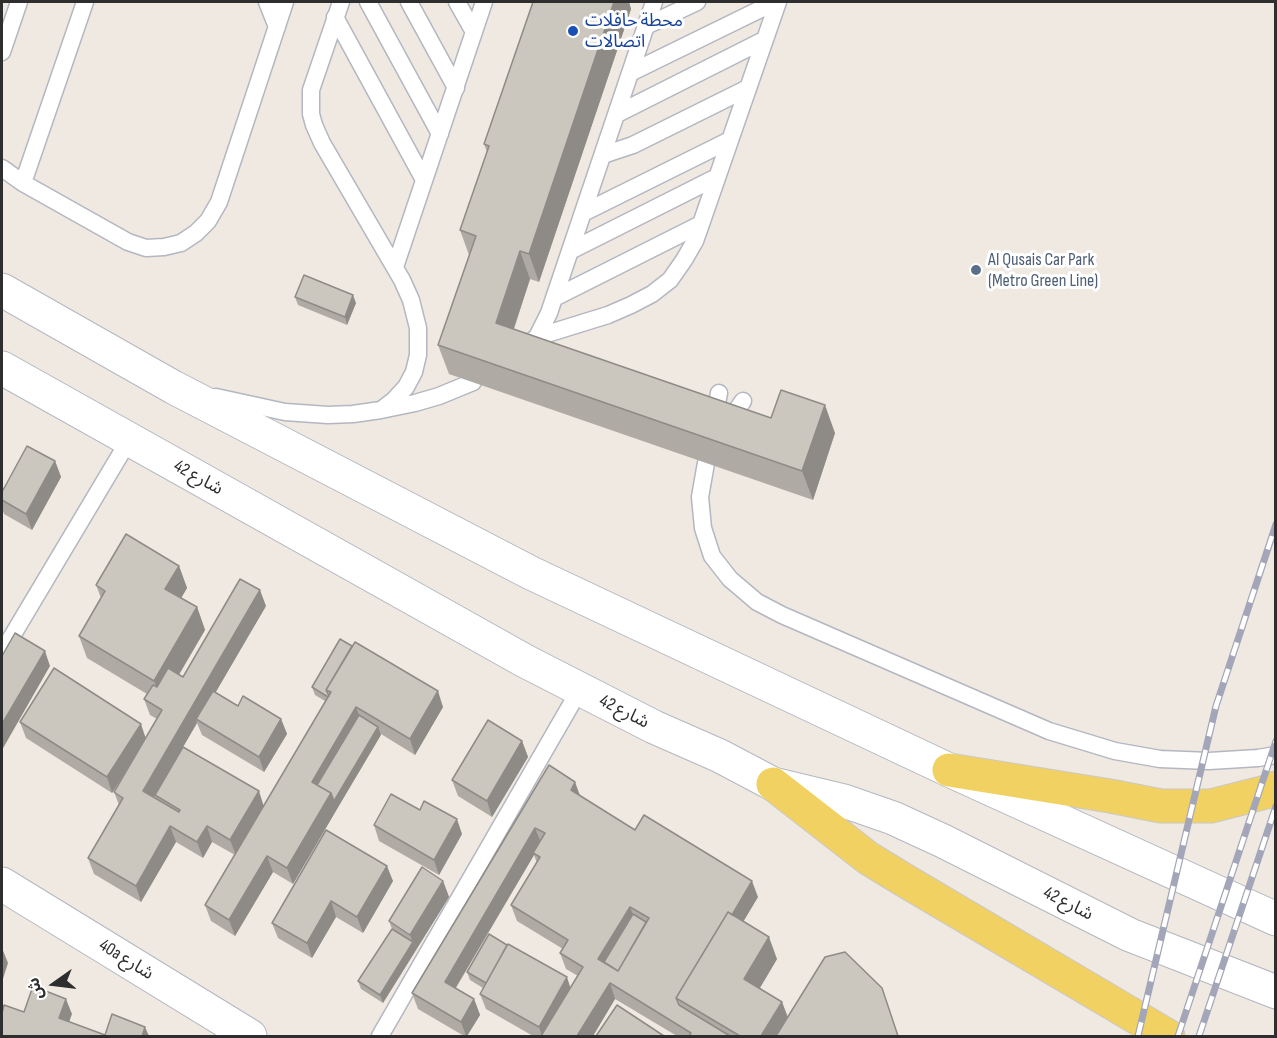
<!DOCTYPE html>
<meta charset="utf-8">
<style>
body{margin:0}
#map{position:relative;width:1277px;height:1038px;overflow:hidden;background:#efe9e1;font-family:"Sofia Sans Condensed","Noto Sans Arabic",sans-serif}
canvas{display:block}
.frame{position:absolute;inset:0;border:3px solid #2e2e2e;pointer-events:none}
.north{position:absolute;left:24px;top:954px;width:60px;height:60px;-webkit-text-stroke:4px #fff;paint-order:stroke;rotate:256deg;font-size:16px;font-weight:700;line-height:24px;text-align:center;color:#2e2e2e}
.north::after{content:'';display:block;margin:auto;width:21px;height:27px;background:#2e2e2e;clip-path:polygon(50% 0,100% 100%,50% 72%,0 100%)}
</style>
<div id="map">
<canvas width="1277" height="1038"></canvas>
<div class="frame"></div>
<div class="north">ش</div>
</div>
<script>
const context = document.querySelector('canvas').getContext('2d');
context.lineJoin = 'round';
function toPath(rows) {
  const path = new Path2D();
  for (const r of rows) {
    path.moveTo(r[0], r[1]);
    for (let i = 2; i < r.length; i += 2) path.lineTo(r[i], r[i + 1]);
  }
  return path;
}
function trace(path, color, width, dash) {
  context.strokeStyle = color;
  context.lineWidth = width;
  context.lineCap = dash ? 'butt' : 'round';
  context.setLineDash(dash || []);
  context.stroke(path);
}
function fill(path, color) {
  context.fillStyle = color;
  context.fill(path, 'evenodd');
}
function drawText(font, color, halo, rows, align = 'center') {
  context.font = font + ' "Sofia Sans Condensed","Noto Sans Arabic",sans-serif';
  context.lineWidth = 6;
  context.setLineDash([]);
  context.textBaseline = 'middle';
  context.strokeStyle = halo;
  context.fillStyle = color;
  for (const [text, x, y, turn = 0] of rows) {
    context.save();
    context.translate(x, y);
    context.rotate((+turn || 0) * Math.PI / 180);
    context.textAlign = isNaN(turn) ? turn : align;
    if (halo) context.strokeText(text, 0, 0);
    context.fillText(text, 0, 0);
    context.restore();
  }
}
const lane = toPath([
 [267,2,277,27],
 [341,2,311,90,311,114,314,125,322,143,402,280,411,300,418,328,418,355,414,372,406,387,394,400,381,410],
 [368,2,440,134],
 [409,2,456,88],
 [457,2,474,32],
 [335,17,424,180],
 [646,26,697,2],
 [2,52,19,2],
 [630,73,775,2],
 [617,114,764,40],
 [603,155,633,145,748,88],
 [2,168,23,183,128,242,146,248,164,247,181,243,196,233,208,221,219,202,285,2],
 [23,183,85,2],
 [583,213,730,140],
 [570,251,717,177],
 [395,267,484,2],
 [554,298,701,224],
 [537,337,608,315,631,305,652,294,670,280,684,260,695,241,701,224,778,2],
 [532,341,537,337,549,313,654,2],
 [719,393,716,409,719,425,733,415,743,401],
 [216,397,285,412,328,415,353,414,381,410,415,403,439,396,473,382],
 [706,463,700,497,703,528,712,556,730,579,757,602,782,615,1049,731,1115,751,1160,759,1209,761,1258,758,1276,755],
 [2,653,129,440],
 [380,1036,580,689]
]);
const street = toPath([
 [2,290,173,387,531,573,949,770,1276,919],
 [2,368,525,661,654,727,720,756,773,784,844,801,893,818,943,841,1130,935,1276,992],
 [2,884,250,1036]
]);
const primary = toPath([
 [949,770,1110,796,1161,806,1211,806,1266,792,1276,788],
 [773,784,868,858,904,880,1168,1036]
]);
trace(lane, '#b4b7c1', 19);
trace(street, '#b4b7c1', 35);
trace(primary, '#c9c9c9', 35);
trace(lane, '#fff', 16);
trace(street, '#fff', 33);
trace(primary, '#f2d163', 33);
const rail = toPath([
 [1138,1036,1216,706,1276,524],
 [1178,1036,1276,741],
 [1199,1036,1276,806]
]);
trace(rail, '#a3a6b8', 7);
trace(rail, '#fff', 4.5, [14]);
fill(toPath([
 [533,2,629,2,631,9,539,282,530,279,514,329,771,418,835,433,813,500,449,374,438,345,469,255,460,230,487,152,484,144],
 [295,297,356,303,347,325,298,305],
 [55,461,61,477,32,530,4,514,2,508,2,492],
 [179,566,187,588,181,598,197,607,205,630,179,675,183,677,266,606,215,692,238,706,281,719,287,734,264,772,202,735,197,723,183,747,264,806,325,701,315,695,312,687,443,707,415,755,381,734,293,884,273,872,235,936,211,921,205,905,235,855,212,842,203,858,176,842,141,902,94,874,88,858,119,805,114,792,127,770,112,793,26,738,20,722,146,738,157,719,150,715,144,699,147,694,87,658,79,636,101,598,96,585],
 [522,741,528,757,492,817,458,796,452,780],
 [549,765,575,782,580,795,635,830,758,897,743,921,777,959,760,988,782,1002,788,1017,899,1036,677,1036,615,999,593,1036,533,1036,486,1009,480,994,483,988,470,980,467,972,570,988,578,976,566,969,560,953,563,949,517,921,511,905,537,863,534,855,456,988,474,999,480,1015,467,1036,464,1036,418,1009,412,993],
 [374,825,462,834,439,875,379,841],
 [326,830,393,881,363,933,336,917,312,958,278,938,272,923],
 [443,881,449,897,383,1003,361,989,358,981,392,929,389,921]
]), '#afaba4');
fill(toPath([
 [614,2,629,2,631,9,539,282,529,254],
 [520,251,530,279,506,352,496,323],
 [353,295,356,303,347,325,345,317],
 [825,405,835,433,813,500,802,471],
 [55,461,61,477,32,530,26,514],
 [179,566,187,588,173,612,165,589],
 [260,590,266,606,199,721,196,719,197,723,148,807,143,791],
 [197,607,205,630,162,703,154,681],
 [45,651,50,666,2,750,2,724],
 [438,691,443,707,415,755,410,739],
 [356,707,362,723,320,793,312,782],
 [281,719,287,734,264,772,259,757],
 [141,724,146,739,112,793,107,777],
 [378,727,381,735,337,809,334,801],
 [522,741,528,757,492,817,487,801],
 [575,782,580,797,571,790],
 [259,791,264,807,236,855,230,840],
 [331,793,337,809,293,884,287,868],
 [457,819,462,834,439,875,434,860],
 [170,826,176,842,141,902,136,886],
 [207,826,212,842,203,858,197,842],
 [535,828,541,843,533,853,534,855,450,997,445,982],
 [267,856,273,872,235,936,229,920],
 [387,866,393,881,363,933,357,917],
 [443,881,449,897,416,950,410,935],
 [752,881,758,897,692,1008,681,1001],
 [331,901,336,917,312,958,307,943],
 [630,907,636,922,607,970,598,959],
 [769,937,777,959,752,1001,744,979],
 [413,942,416,950,383,1003,380,995],
 [2,948,8,963,2,982],
 [567,977,572,993,542,1036,539,1027],
 [610,983,615,999,593,1036,577,1036],
 [66,999,72,1014,65,1033,59,1018],
 [474,999,480,1015,467,1036,466,1036,461,1022],
 [782,1002,790,1024,783,1036,761,1036],
 [145,1027,149,1036,142,1036]
]), '#8e8b86');
const building = toPath([
 [533,2,614,2,529,254,520,251,496,323,771,418,781,390,825,405,802,471,438,345,476,236,460,230,489,146,484,144,533,2],
 [304,275,353,295,345,317,295,297,304,275],
 [27,446,55,461,26,514,2,500,2,492,27,446],
 [126,534,179,566,165,589,197,607,154,681,79,636,105,591,96,585,126,534],
 [240,579,260,590,143,791,179,812,180,810,155,795,183,747,259,791,230,840,207,826,197,842,170,826,136,886,88,858,123,798,114,792,162,710,144,699,153,685,157,687,168,668,183,677,240,579],
 [15,633,45,651,2,724,2,656,15,633],
 [340,639,352,646,326,690,329,696,328,697,312,687,340,639],
 [355,642,438,691,410,739,356,707,312,782,331,793,287,868,267,856,229,920,205,905,331,692,326,690,355,642],
 [54,668,141,724,107,777,20,722,54,668],
 [213,691,238,706,243,696,281,719,259,757,196,719,213,691],
 [359,715,378,727,334,801,331,793,317,785,359,715],
 [488,720,522,741,487,801,452,780,488,720],
 [549,765,575,782,571,790,635,830,644,815,752,881,732,915,728,912,676,998,679,1005,730,1036,689,1036,691,1033,610,983,577,1036,541,1036,583,967,560,953,568,940,511,905,540,857,533,853,545,833,535,828,445,982,474,999,461,1022,412,993,549,765],
 [630,907,649,918,618,971,598,959,630,907],
 [391,794,420,810,424,801,457,819,434,860,374,825,391,794],
 [326,830,387,866,357,917,331,901,307,943,272,923,326,830],
 [422,867,443,881,410,935,389,921,422,867],
 [728,912,769,937,744,979,782,1002,761,1036,740,1036,676,998,728,912],
 [633,914,646,922,618,971,604,962,633,914],
 [392,929,413,942,380,995,358,981,392,929],
 [489,934,507,945,486,983,467,972,489,934],
 [508,944,567,977,539,1027,480,994,508,944],
 [845,952,882,988,898,1036,776,1036,825,957,845,952],
 [33,986,66,999,59,1018,105,1035,112,1014,145,1027,142,1036,2,1036,2,1013,4,1005,24,1012,33,986],
 [617,1005,664,1036,596,1036,617,1005]
]);
fill(building, '#cbc7bf');
trace(building, '#8e8b86', 1.5);
for (const [x, y, r, color] of [
 [573,31,6,"#1a4fb4"],
 [976,270,6,"#5c6f8a"]
]) {
  const dot = new Path2D();
  dot.arc(x, y, r, 0, 2 * Math.PI);
  context.fillStyle = color;
  context.fill(dot);
  trace(dot, '#fff', 2);
}
drawText('18px', '#164399', '#fff', [
 ["محطة حافلات",585,21],
 ["اتصالات",585,42]
], 'left');
drawText('18px', '#4e5e75', '#fff', [
 ["Al Qusais Car Park",988,260],
 ["(Metro Green Line)",988,281]
], 'left');
drawText('18px', '#2e2e2e', '#fff', [
 ["شارع 42",198,478,29],
 ["شارع 42",624,712,27],
 ["شارع 42",1068,904,27],
 ["40a شارع",126,960,32]
]);
</script>
